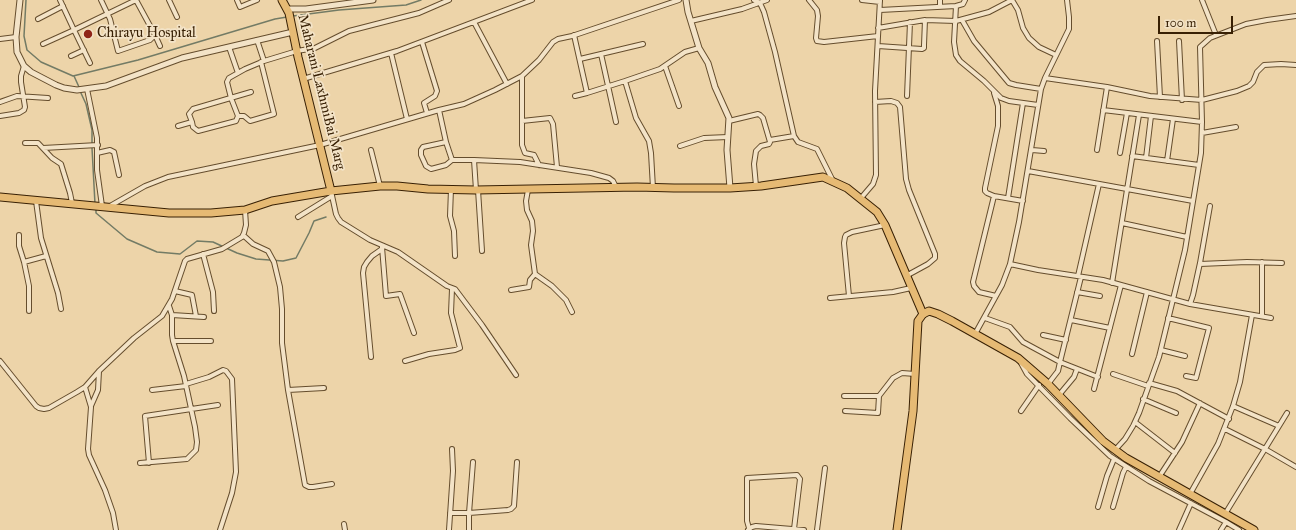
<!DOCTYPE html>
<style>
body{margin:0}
#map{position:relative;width:1296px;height:530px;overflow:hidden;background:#edd4a9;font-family:"IM FELL Great Primer",serif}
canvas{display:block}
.scale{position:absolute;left:1158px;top:16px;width:75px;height:18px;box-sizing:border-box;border:2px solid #382004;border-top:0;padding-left:5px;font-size:12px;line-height:14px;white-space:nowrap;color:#382004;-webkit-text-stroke:3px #f3e3c7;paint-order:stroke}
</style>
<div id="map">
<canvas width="1296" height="530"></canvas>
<div class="scale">100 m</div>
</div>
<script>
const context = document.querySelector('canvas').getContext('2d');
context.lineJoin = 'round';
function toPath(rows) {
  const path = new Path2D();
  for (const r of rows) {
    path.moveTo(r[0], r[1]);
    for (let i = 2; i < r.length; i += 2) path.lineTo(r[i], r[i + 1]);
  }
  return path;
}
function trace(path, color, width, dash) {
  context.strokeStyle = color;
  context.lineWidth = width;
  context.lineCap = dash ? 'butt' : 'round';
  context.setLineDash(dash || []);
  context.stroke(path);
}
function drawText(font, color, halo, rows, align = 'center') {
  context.font = font + ' "IM FELL Great Primer",serif';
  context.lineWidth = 3.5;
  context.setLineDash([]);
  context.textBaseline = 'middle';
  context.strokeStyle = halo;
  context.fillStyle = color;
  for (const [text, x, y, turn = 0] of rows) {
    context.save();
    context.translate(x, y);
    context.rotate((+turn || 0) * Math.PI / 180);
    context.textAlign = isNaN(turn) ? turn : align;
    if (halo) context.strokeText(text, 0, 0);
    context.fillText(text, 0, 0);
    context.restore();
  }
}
trace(toPath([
 [26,0,24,36,27,50,41,62,73,76,138,60,275,19,287,17],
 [293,16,339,10,406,5,421,0],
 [74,76,79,87],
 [80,91,86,104,92,130,92,143],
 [92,148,95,204],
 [96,208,96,213,127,239,157,252,180,254,197,241,213,242,237,253,256,259,283,261,296,258,309,233,314,221,326,217]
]), '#737b65', 1.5);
const minor = toPath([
 [101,0,110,19,118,51,150,40,155,35,136,0],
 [169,0,177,17],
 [237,0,240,7,257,0],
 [754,0,760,3,764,12,775,52,794,136,798,142,817,149,833,181],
 [809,0,817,10,818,16,816,38,817,41,824,42,878,36],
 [862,0,880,2],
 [940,0,940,7],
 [1202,0,1216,35],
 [956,6,963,4,965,0],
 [880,10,956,6,954,42,956,55,960,61,984,81,1001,98,1009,101,1038,105],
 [38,19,63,6],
 [962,20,974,41,1009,83,1016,85,1041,89],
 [691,21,742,9,767,0],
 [474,22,507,84],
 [878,28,925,20,956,21,989,12,1012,0,1018,10,1023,28,1029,38,1039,47,1056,55],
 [155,35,160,46],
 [574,35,587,93,625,81,636,118,649,141,651,153,653,188],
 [0,39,16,37],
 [257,40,264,61],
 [1157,41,1160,97],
 [1179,41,1182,100],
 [422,42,437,91,435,96,424,103,427,113],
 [43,44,74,30,60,0],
 [878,46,922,49,924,48,924,45,925,20],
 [229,47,238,73],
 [391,53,407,119],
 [601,54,616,122],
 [71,56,84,50],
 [580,59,643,44],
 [261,62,274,114,250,121,244,116,238,116,231,98,227,82,229,78,245,69,264,61,297,51,315,48,349,31,419,13,449,0],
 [90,63,74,30,136,0],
 [665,66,679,106],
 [522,76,522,145,525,153,534,155,539,165],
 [1045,78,1107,87,1150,96,1202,100,1237,91,1249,86,1253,82,1257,72,1264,65,1281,64,1296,65],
 [303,79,397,51,532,0],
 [625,81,660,69,685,52,699,48],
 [87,89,97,138,97,170,102,206],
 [994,93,998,106,998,126,985,188,985,191,987,193,994,196,1023,201],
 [575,96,587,93],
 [907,96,910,22],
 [0,102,17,96,48,98],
 [875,102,891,101,897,103,900,107,906,179,909,190,935,254,935,258,928,264,906,276],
 [439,110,446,142,452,160,474,160],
 [1103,110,1202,122],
 [0,116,19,113,24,110,25,107,21,82,21,76,24,66],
 [522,121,550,118,553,124,557,167],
 [729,121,758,114,760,115,763,118,770,142,769,144,761,146,756,151,754,164,756,186],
 [192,122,193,127,198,131,236,121,238,116],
 [178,126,192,122,189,114,193,109,251,92],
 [1202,133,1236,127],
 [770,140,794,136],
 [446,142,423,147,421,150,421,155,426,166,431,169,446,165,452,160],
 [25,143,38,143,52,158,61,164,70,193,72,203],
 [680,146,704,138,728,137],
 [43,148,98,145],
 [371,150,380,186],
 [1032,150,1044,151],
 [1097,150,1107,87],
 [97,153,110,150,114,152,119,175],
 [1120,153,1127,113],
 [1132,156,1199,165],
 [1146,158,1151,116],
 [1167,161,1173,119],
 [1028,171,1193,201],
 [451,189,450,216,454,231,455,256],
 [476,190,474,160,520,162,591,173,609,178,613,181,616,187],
 [478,190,482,251],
 [528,190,526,201,527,210,532,221,533,231,531,245,535,274,552,286,566,300,572,312],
 [331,191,336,214,338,218,341,222,370,240,398,252,447,286,455,289,482,325,516,375],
 [994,196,973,282,974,286,979,292,996,296],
 [861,198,873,184,876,175,875,91,880,0],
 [1008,198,1023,103],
 [36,201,41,238,58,293,61,309],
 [110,206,145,186,168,177,320,145,439,110,464,104,495,90,522,76,539,60,553,42,558,39,572,36,679,0],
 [298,217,332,196],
 [1122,223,1187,237],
 [19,235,19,246,24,262],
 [243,235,253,244,268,251,274,262,280,287,282,309,282,343,288,390,305,485,309,487,313,487,332,484],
 [382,247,386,296,400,294,414,333],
 [203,254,213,292,214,311],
 [1010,264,1038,270,1103,280,1190,304,1271,318],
 [1200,264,1247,262,1282,263],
 [1078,276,1099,184],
 [1112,283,1139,115],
 [511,290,529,287,530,280,535,274],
 [175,291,192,295,196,316],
 [1077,292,1100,296],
 [849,296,844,243,845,237,846,235,852,232,885,225],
 [830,298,893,292,911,288],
 [1190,304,1193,295,1200,263,1210,206],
 [29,311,29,286,24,262,46,256],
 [172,315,204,317],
 [1262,316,1262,262],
 [985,318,1010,327,1023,342,1060,362,1098,377],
 [1168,318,1209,328,1196,378,1186,376],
 [1071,320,1110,328],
 [975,334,1002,285,1010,264,1019,222,1041,89,1045,78,1069,29,1069,17,1067,0],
 [1043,335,1066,340],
 [173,341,211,341],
 [1161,350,1185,356],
 [1132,354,1147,292],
 [371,357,363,273,364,267,367,262,372,256,382,249],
 [0,361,36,406,39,408,44,409,49,408,77,392,85,387,99,371,134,338,162,316,172,299,185,261,187,259,222,249,242,237,244,233,246,225,245,210],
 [405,361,429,354,455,350,460,348,451,313,452,289],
 [1021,363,1027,374,1070,418,1110,456,1149,481,1226,522,1239,530],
 [1113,374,1148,386],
 [1149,383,1177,391,1229,419],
 [186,384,209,377,223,370,226,371,232,379,236,472,232,493,220,530],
 [1048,384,1058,371,1060,362,1081,277],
 [85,387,91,407,88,449,89,455,105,490,113,513,116,530],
 [1094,389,1121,285],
 [152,390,186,386],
 [288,390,324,388],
 [1059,395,1074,377,1077,369],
 [844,396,879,396],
 [1143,399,1176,413],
 [91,406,98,390,99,371],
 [1233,406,1279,426],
 [845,411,878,413,879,396,893,378,902,373,915,374],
 [1021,411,1039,385],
 [1135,422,1175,453],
 [1225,429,1265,449,1296,467],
 [1115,450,1125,439,1133,426,1139,413,1159,357,1185,250,1201,153,1202,122,1200,47,1210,38,1246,24,1267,20,1296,16],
 [140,463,187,459,196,450,197,442,195,427,184,376,173,341,172,335,172,315,169,306],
 [149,463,145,416,218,405],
 [1159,477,1182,442,1200,403],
 [1190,494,1218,444,1233,406,1240,382,1252,315],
 [1098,507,1107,476,1114,459],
 [1113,507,1123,473,1126,467],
 [450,513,469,513,508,510,511,509,514,506,517,462],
 [1225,514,1287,413],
 [344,524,345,530],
 [749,528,747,521,747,478,797,475,800,479,794,529],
 [449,530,453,471,452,449],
 [469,530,469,513,473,462],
 [748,530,752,527,756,526,804,530],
 [817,530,825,468],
 [1179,530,1191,503],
 [1221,530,1226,522]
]);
const tertiary = toPath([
 [20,0,16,37,17,52,24,66,31,72,56,85,64,88,77,90,106,86,182,58,293,32],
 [686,0,688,12,699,48,708,63,715,87,729,118,727,150,730,188],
 [287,9,306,9,373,0]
]);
const primary = toPath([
 [282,0,289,13,298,57,331,191],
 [0,197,169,213,211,213,245,210,272,201,331,191,380,186,397,186,428,189,476,190,637,187,674,188,730,188,761,186,823,177,847,188,877,212,885,225,923,314]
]);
const trunk = toPath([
 [897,530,913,411,918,321,923,314,929,311,938,314,952,321,1018,358,1048,384,1103,441,1126,458,1254,530]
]);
trace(minor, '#654d2d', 6);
trace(tertiary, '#654d2d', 7);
trace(primary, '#382004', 9);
trace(trunk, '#382004', 9);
trace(minor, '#f3e3c7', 4);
trace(tertiary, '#f3e3c7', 5);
trace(primary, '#e6ba74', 7);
trace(trunk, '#e6ba74', 7);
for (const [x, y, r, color] of [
 [88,34,5,"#8f2418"]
]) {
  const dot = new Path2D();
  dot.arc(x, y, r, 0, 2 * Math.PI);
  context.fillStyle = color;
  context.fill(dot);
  trace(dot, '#f3e3c7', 1.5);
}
drawText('14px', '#382004', '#f3e3c7', [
 ["Chirayu Hospital",97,34]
], 'left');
drawText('14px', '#382004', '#f3e3c7', [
 ["Maharani LaxhmiBai Marg",321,92,76]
]);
</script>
